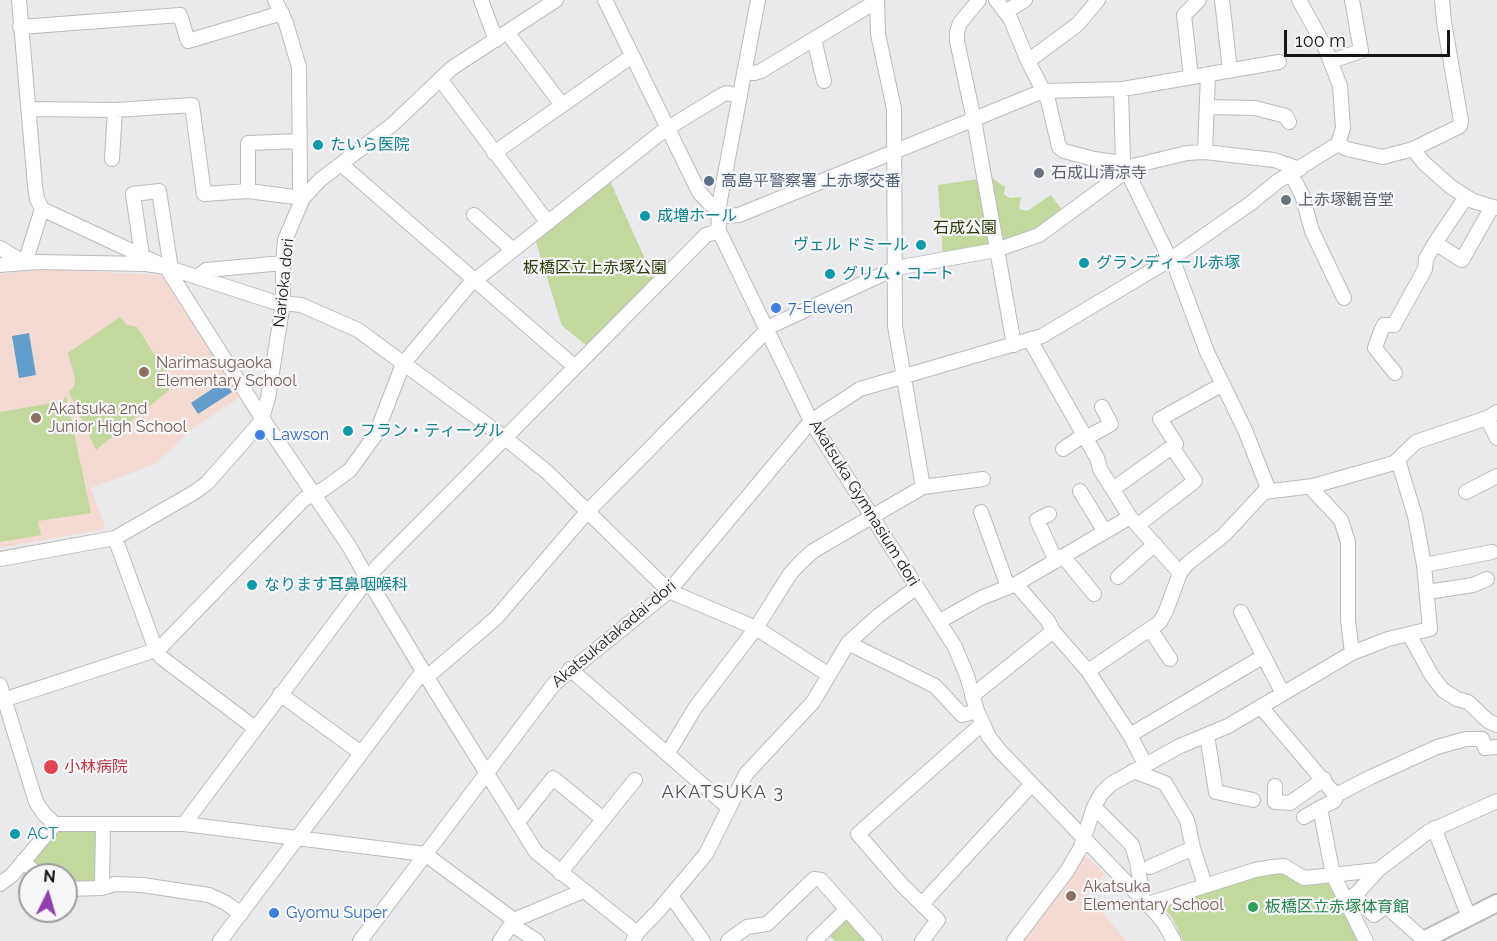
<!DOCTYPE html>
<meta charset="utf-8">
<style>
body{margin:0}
#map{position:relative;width:1497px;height:941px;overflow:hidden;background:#eaeaed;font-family:Raleway,sans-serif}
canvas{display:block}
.north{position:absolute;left:18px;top:863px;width:60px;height:60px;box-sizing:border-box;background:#f7f7fa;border:2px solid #9d9d9f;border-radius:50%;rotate:5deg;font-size:16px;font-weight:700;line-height:24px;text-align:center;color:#161617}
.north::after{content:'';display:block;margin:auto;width:21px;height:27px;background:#9340ae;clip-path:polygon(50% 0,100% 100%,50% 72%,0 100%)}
.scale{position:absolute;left:1284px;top:30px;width:166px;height:27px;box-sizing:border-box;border:3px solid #161617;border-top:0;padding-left:8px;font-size:18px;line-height:21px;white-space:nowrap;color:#161617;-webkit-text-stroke:4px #f7f7fa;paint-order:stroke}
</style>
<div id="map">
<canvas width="1497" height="941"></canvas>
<div class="north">N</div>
<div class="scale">100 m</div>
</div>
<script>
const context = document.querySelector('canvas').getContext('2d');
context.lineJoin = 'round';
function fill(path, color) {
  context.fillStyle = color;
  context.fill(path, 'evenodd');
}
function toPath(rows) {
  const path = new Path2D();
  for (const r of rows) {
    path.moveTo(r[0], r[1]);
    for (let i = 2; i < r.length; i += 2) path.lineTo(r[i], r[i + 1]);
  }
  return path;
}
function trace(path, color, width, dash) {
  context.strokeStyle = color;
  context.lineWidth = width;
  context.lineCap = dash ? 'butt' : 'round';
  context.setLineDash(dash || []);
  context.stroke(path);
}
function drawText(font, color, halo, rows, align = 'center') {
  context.font = font + ' Raleway,"Noto Sans JP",sans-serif';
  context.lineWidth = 4.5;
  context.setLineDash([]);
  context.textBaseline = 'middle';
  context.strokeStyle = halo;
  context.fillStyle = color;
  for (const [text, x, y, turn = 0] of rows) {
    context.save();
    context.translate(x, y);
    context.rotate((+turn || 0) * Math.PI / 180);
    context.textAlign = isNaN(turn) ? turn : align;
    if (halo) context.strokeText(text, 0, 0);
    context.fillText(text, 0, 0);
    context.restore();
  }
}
fill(toPath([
 [43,269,161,275,243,395,191,430,155,464,91,488,105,527,104,529,0,548,0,274],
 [1085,855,1105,874,1086,893,1126,941,1017,941,1079,856]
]), '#f3dad2');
fill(toPath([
 [989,176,1005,187,1004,194,1010,198,1021,197,1019,209,1027,211,1051,195,1062,210,1037,230,1004,243,1000,240],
 [978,179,991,243,989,247,943,256,938,185],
 [610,181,654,279,586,345,562,326,535,239],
 [120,317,127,325,137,327,170,379,171,384,169,390,96,450,69,392,74,386,75,378,68,353],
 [66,395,91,513,38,521,41,535,0,542,0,412,63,401],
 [56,829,94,829,98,832,97,880,93,884,66,884,66,875,46,875,32,863,32,856],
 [1282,872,1324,881,1329,884,1359,941,1183,941,1172,917,1165,910,1166,904,1257,875],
 [848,919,867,941,835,941,828,934,843,920]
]), '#c2d89d');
fill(toPath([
 [29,333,36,375,19,378,12,336],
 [224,381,232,392,198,414,191,403]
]), '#629dcc');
const minor = toPath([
 [19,0,35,186,37,199,42,209,166,267,274,302,301,305,358,330,505,438,547,472,669,591,756,628,829,675],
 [481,0,496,40],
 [605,0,699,192,709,203,726,216,739,215,1043,91,1123,89,1279,62],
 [758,0,718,211,719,231,811,421,955,647,967,676,977,711,989,737,1000,751,1155,912,1164,923,1174,941],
 [979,0,960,23,957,32,957,41,974,120,1014,345],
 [996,0,1010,18,1028,61,1048,100,1059,147,1064,151,1094,159,1123,163,1166,251,1175,266,1207,352,1245,430,1269,491],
 [1222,0,1230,70],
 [1005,12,1025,0],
 [20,27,180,15,188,41,282,13],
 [507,32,562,105],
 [814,39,824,81],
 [1028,61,1078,24,1098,0],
 [1331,61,1361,51,1352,0],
 [744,72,754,73,761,71,877,1],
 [1191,77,1184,15,1199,0],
 [440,79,548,223],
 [1121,89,1123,163],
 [1207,107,1255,108,1286,116,1289,122],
 [29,109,115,110,192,105,204,194,248,191,303,198,300,186,299,67,286,23,275,0],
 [1338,144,1347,149,1383,157,1413,149,1460,126,1461,121,1444,22,1442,0],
 [1413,149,1424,163,1451,187,1473,201,1497,208],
 [1205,152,1208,74],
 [494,153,632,56],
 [112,159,115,110],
 [342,165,575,367],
 [1291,174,1302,195,1312,231,1344,298],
 [248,191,248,143,300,141],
 [474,215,513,250],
 [1435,243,1462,260,1492,207],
 [0,248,25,263,42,209],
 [142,256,133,194,159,191,171,269],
 [0,265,37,262,146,264,166,267,262,418,349,546,367,578,423,671,536,852,637,933],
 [198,277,206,270,283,263],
 [1030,340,1097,458,1100,469,1130,517,1180,573],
 [1395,373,1375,348,1381,331,1384,325,1394,325,1425,269,1426,259,1435,243,1466,197],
 [1487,418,1497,438],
 [1086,438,1111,424,1102,407],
 [1063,449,1084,435],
 [923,487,983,479],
 [1310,487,1341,520,1348,542,1348,620,1352,653],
 [1113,489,1176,444,1160,419,1223,384],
 [1080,491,1105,532],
 [1466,492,1497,476],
 [981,512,1008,587],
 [1049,514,1037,520,1056,561],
 [1138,525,1195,481,1172,447],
 [115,538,156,650,162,658,255,728],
 [1063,556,1094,594],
 [0,559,115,538,195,492,207,483,259,424,262,418,268,398,283,303,283,263,285,240,303,198,320,180,393,124,452,68,556,0],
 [1424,565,1492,552],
 [1118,577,1155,544],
 [1016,584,1130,517],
 [1427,592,1473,585,1487,579],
 [1241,612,1282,692],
 [940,621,981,598,1016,584,1048,621,1053,631,1088,671,1130,735,1145,764],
 [1150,629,1170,659],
 [1409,634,1432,676,1443,690,1457,699,1468,702,1488,721,1497,725],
 [848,643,935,686,962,715,977,711],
 [570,669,729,808],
 [1088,671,1160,622,1166,611,1180,573,1187,564,1224,535,1264,492,1313,486,1394,463,1416,442,1487,418,1497,412],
 [427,677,496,618,587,512,771,326,896,268,996,250,1039,235,1133,166,1187,153,1205,152,1274,160,1300,169],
 [0,685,36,802,44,814,55,824,184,824,425,854,514,920],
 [280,694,361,753],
 [972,696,1053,631],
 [0,701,159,649,304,499,324,489,350,470,376,434,403,364,469,285,663,131,722,95,727,93,740,96],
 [1261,707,1332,791,1338,794,1371,777,1437,747,1466,739,1482,739,1485,748,1497,747],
 [1130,735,1264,656],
 [1207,735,1216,792,1253,800],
 [668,753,695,708,756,628,790,574,801,562,813,551,923,487,895,326,894,109,878,34,877,0],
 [1133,771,1165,783,1187,820,1193,848,1205,885],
 [1275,786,1275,802,1290,803,1324,779],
 [1338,794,1334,801,1320,808,1333,875,1366,941],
 [1094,807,1132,845,1137,862,1143,899],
 [1304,817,1320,808],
 [518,822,553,778,603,819],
 [184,824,376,568,706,235,719,231],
 [1434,828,1469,917],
 [23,861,38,875],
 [1150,867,1193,848],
 [560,873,635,780],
 [0,884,12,875,55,824],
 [102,888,103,824],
 [66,889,102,888,115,884,142,885,209,895,226,903,241,914],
 [1354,895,1374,915,1386,906,1424,940],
 [671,896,703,941],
 [922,904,1032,784],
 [1148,904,1255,870,1272,867,1284,866,1304,878,1378,870],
 [1347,904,1378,870,1428,832,1497,801],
 [511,924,537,941],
 [220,941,423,671],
 [360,941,554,684,669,591,811,421,860,389,1042,336,1171,259,1251,203,1278,181,1338,144,1343,128,1340,86,1325,47,1299,0],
 [500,941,514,920,583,891],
 [633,941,637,933,659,910,706,854,746,774,813,702,848,643,878,616,917,587],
 [728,941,747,927,767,924,814,879,821,880,875,941],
 [814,941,847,909],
 [922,941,938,920,902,885,858,834,982,724],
 [1014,941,1067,871,1081,847,1094,807,1101,794,1111,784,1180,746,1228,726,1352,653,1388,639,1430,629,1424,565,1415,516,1398,460]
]);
const major = toPath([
 [1422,941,1497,903]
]);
trace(minor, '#bbbbbe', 16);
trace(major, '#bbbbbe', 20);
trace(minor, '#fff', 14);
trace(major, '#fff', 16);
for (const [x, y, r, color] of [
 [318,145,6,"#0f9aa8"],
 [1039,173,6,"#6b7280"],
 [709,181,6,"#5c6f8a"],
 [1286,200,6,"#6b7280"],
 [645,216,6,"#0f9aa8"],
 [921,245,6,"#0f9aa8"],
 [1084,263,6,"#0f9aa8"],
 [830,274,6,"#0f9aa8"],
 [776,308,6,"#3f7fe0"],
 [144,372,6,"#8d6e63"],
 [36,418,6,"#8d6e63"],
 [348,431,6,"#0f9aa8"],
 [260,435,6,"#3f7fe0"],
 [252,585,6,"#0f9aa8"],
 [51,767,8,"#e0444e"],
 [15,834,6,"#0f9aa8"],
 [1071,896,6,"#8d6e63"],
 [1253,907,6,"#2e9e5b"],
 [274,913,6,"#3f7fe0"]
]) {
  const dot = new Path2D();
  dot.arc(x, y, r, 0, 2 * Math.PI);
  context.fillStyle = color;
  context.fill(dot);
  trace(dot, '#f7f7fa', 2);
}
drawText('16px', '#0d838f', '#f7f7fa', [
 ["たいら医院",330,145],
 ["成増ホール",657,216],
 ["ヴェル ドミール",909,245,"right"],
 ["グランディール赤塚",1096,263],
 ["グリム・コート",842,274],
 ["フラン・ティーグル",360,431],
 ["なります耳鼻咽喉科",264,585],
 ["ACT",27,834]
], 'left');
drawText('16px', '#5b616d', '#f7f7fa', [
 ["石成山清涼寺",1051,173],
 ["上赤塚観音堂",1298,200]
], 'left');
drawText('16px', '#4e5e75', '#f7f7fa', [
 ["高島平警察署 上赤塚交番",721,181]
], 'left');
drawText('16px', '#2d3b0a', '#f7f7fa', [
 ["石成公園",965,228],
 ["板橋区立上赤塚公園",595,268]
]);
drawText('16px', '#161617', '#f7f7fa', [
 ["Narioka dori",284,283,-84],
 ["Akatsuka Gymnasium dori",864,503,58],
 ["Akatsukatakadai-dori",614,634,-40]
]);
drawText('16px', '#366cbe', '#f7f7fa', [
 ["7-Eleven",788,308],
 ["Lawson",272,435],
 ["Gyomu Super",286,913]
], 'left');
drawText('16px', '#785e54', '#f7f7fa', [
 ["Narimasugaoka",156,363],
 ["Elementary School",156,381],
 ["Akatsuka 2nd",48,409],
 ["Junior High School",48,427],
 ["Akatsuka",1083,887],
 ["Elementary School",1083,905]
], 'left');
drawText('16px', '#be3a42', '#f7f7fa', [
 ["小林病院",64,767]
], 'left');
drawText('16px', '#27864d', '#f7f7fa', [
 ["板橋区立赤塚体育館",1265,907]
], 'left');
context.letterSpacing = '1.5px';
drawText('18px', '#515153', '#f7f7fa', [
 ["AKATSUKA 3",723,793]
]);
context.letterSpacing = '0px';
</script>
